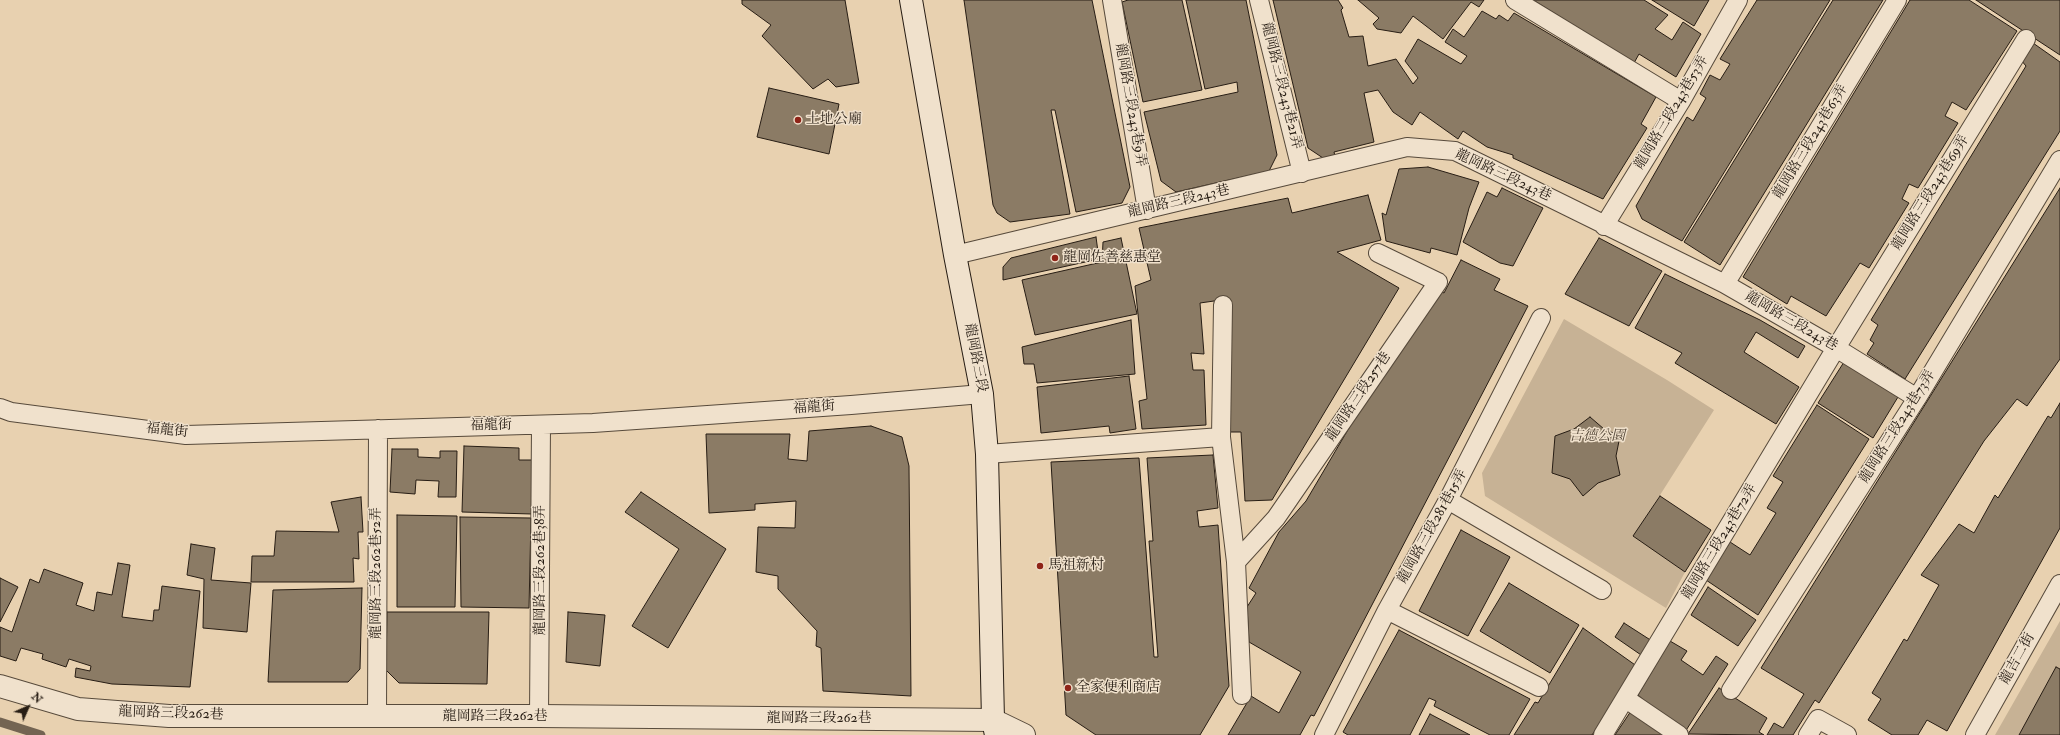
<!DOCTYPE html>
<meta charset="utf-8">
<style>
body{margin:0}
#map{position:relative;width:2060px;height:735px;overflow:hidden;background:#e8d1b0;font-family:"IM FELL Double Pica",serif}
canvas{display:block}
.north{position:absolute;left:8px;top:687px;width:40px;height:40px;-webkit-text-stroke:3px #f0e1cc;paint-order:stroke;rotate:45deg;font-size:11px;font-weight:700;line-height:16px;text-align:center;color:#271d14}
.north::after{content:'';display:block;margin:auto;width:14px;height:18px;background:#271d14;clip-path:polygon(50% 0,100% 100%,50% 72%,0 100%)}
</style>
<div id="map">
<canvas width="2060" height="735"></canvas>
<div class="north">N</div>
</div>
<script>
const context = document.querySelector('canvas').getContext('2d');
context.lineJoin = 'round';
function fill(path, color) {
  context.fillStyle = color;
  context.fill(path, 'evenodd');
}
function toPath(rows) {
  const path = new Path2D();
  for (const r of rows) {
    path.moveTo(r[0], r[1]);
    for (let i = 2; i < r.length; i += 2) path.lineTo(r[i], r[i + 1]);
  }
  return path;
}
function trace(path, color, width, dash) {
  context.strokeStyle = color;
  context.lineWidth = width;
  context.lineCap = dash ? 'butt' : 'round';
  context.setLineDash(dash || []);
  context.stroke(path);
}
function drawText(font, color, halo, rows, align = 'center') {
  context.font = font + ' "IM FELL Double Pica","Noto Serif TC",serif';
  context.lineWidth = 3;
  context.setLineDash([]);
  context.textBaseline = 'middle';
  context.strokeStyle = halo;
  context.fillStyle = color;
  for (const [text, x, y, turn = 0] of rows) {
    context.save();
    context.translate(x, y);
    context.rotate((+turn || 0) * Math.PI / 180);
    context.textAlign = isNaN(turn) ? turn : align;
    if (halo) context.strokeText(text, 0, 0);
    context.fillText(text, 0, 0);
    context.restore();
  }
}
fill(toPath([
 [1564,319,1667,380,1714,410,1634,536,1685,572,1666,608,1485,496,1482,473],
 [2060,621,2060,735,1995,735]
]), '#c7b295');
trace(toPath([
 [0,722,41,735]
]), '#736452', 9);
const building = toPath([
 [742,0,845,0,859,83,836,87,828,79,813,89,762,36,771,25,742,4,742,0],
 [964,0,1092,0,1130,187,1122,203,1076,212,1055,110,1051,110,1070,214,1010,222,997,213,993,205,964,0],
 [1128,0,1182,0,1202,90,1143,102,1122,2,1128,0],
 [1186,0,1246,0,1277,155,1269,171,1176,192,1161,181,1144,112,1238,92,1237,82,1205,89,1186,0],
 [1273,0,1338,0,1343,8,1341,10,1349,37,1363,36,1368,66,1396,59,1413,84,1418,78,1405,61,1418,39,1461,64,1467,56,1445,42,1453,29,1464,37,1482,11,1496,19,1499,15,1508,21,1514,13,1656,97,1641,124,1647,128,1603,199,1513,158,1513,155,1487,147,1463,131,1458,139,1420,112,1412,125,1393,112,1378,90,1364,93,1374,142,1334,152,1335,156,1323,158,1308,148,1273,0],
 [1358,0,1484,0,1479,7,1471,2,1443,39,1413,16,1401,33,1377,29,1373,24,1379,18,1358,0],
 [1533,0,1644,0,1668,15,1655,29,1672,40,1683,22,1701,34,1676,77,1639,54,1634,63,1533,0],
 [1652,0,1709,0,1694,26,1652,0],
 [1757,0,1830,0,1682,241,1642,219,1636,206,1687,117,1693,121,1706,98,1700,94,1710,75,1720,80,1730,64,1720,59,1757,0],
 [1833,0,1883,0,1720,265,1684,242,1833,0],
 [1910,0,1969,0,2017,31,1966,110,1952,102,1945,116,1958,123,1918,188,1909,184,1902,199,1909,203,1869,268,1860,263,1826,316,1791,296,1787,304,1743,277,1910,0],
 [1976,0,2060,0,2060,55,1976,0],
 [2033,43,2060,62,2060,131,1905,379,1867,354,1874,343,1870,340,1878,325,1871,320,2026,66,2021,60,2033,43],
 [769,88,839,104,829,154,757,137,769,88],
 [1428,167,1479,182,1469,208,1457,255,1431,248,1430,253,1386,241,1382,213,1386,215,1399,169,1428,167],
 [1502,188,1543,208,1513,266,1500,263,1463,242,1487,192,1497,197,1502,188],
 [2060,188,2060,359,2027,406,2017,399,1984,441,1819,703,1815,700,1793,735,1767,735,1774,723,1783,728,1804,694,1761,668,2060,188],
 [1368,195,1381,240,1337,252,1399,288,1272,500,1245,501,1241,432,1229,432,1221,300,1200,303,1204,354,1191,353,1193,370,1204,370,1206,425,1142,429,1139,401,1147,399,1135,286,1151,280,1139,228,1288,198,1292,213,1368,195],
 [1096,237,1099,259,1003,280,1003,267,1011,258,1096,237],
 [1121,238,1137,314,1035,335,1022,280,1102,262,1103,242,1121,238],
 [1599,238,1662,271,1629,326,1565,294,1599,238],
 [1461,260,1500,279,1494,290,1528,306,1314,716,1311,715,1300,735,1228,735,1251,696,1279,713,1301,672,1249,642,1247,607,1256,593,1249,588,1279,532,1306,501,1432,287,1444,293,1461,260],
 [1665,274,1760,320,1805,346,1798,358,1756,332,1744,352,1799,387,1776,424,1675,363,1682,353,1635,328,1665,274],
 [1131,320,1135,374,1037,383,1034,364,1024,364,1022,347,1131,320],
 [1844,362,1898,397,1873,438,1818,403,1844,362],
 [1129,376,1136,429,1110,433,1109,426,1041,433,1037,387,1129,376],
 [2060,403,2060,528,1947,731,1927,720,1918,735,1892,735,1868,720,1881,699,1872,693,1904,639,1907,641,1939,585,1921,575,1959,524,1974,533,1995,495,1998,498,2048,416,2051,418,2060,403],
 [1817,405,1869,439,1758,615,1706,580,1730,542,1750,555,1776,513,1767,508,1783,482,1773,476,1817,405],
 [1590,417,1604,429,1620,436,1616,456,1620,475,1598,483,1583,496,1570,479,1552,473,1555,436,1574,429,1590,417],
 [871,426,902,437,909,466,911,696,823,691,821,648,816,646,817,631,778,589,778,576,756,572,758,527,795,528,796,501,755,504,755,510,709,513,706,434,790,434,788,459,807,461,809,431,871,426],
 [464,446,519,448,519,460,532,460,532,514,462,512,464,446],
 [392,449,418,449,418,457,440,458,440,451,457,451,456,497,438,497,439,481,416,480,415,494,390,492,392,449],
 [1213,455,1218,508,1197,511,1199,527,1218,525,1229,686,1200,735,1096,735,1066,715,1051,462,1139,458,1154,657,1158,657,1149,541,1153,541,1147,458,1213,455],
 [641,492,726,549,668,648,632,626,679,549,625,512,641,492],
 [1660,496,1711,530,1685,572,1633,536,1660,496],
 [361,497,363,532,358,532,359,559,353,558,354,582,251,582,252,556,274,556,276,531,339,532,331,502,361,497],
 [397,515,457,516,455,607,397,607,397,515],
 [460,517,531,518,529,608,461,607,460,517],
 [1461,530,1510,557,1468,636,1419,611,1461,530],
 [191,544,215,548,211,580,251,583,247,632,203,628,204,579,187,575,191,544],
 [118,563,130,565,122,617,153,621,154,610,159,610,162,586,200,591,190,687,112,684,75,677,76,668,90,671,91,666,69,659,66,667,42,659,43,654,21,648,16,661,0,656,0,627,12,632,30,579,39,583,44,569,83,583,76,605,94,611,97,592,112,595,118,563],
 [0,578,18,587,0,622,0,578],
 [1509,583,1579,625,1550,673,1480,631,1509,583],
 [1708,587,1756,620,1738,646,1691,615,1708,587],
 [362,588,360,669,348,682,268,682,273,590,362,588],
 [387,612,489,612,487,684,399,683,386,670,387,612],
 [568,612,605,615,600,666,566,662,568,612],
 [1624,623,1652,641,1644,657,1615,637,1624,623],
 [1583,628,1638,667,1592,735,1514,735,1535,702,1538,703,1583,628],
 [1399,630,1530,699,1509,735,1490,735,1434,706,1436,701,1429,698,1410,735,1348,735,1343,732,1399,630],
 [1670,641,1687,651,1681,660,1703,675,1716,656,1728,664,1685,732,1657,712,1638,695,1670,641],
 [2056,667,2060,669,2060,735,2019,735,2056,667],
 [1719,688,1767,718,1759,732,1764,735,1688,734,1719,688],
 [1631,711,1667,735,1615,735,1631,711],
 [1430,714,1470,735,1419,735,1430,714]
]);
fill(building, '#8b7b65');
trace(building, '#271d14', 1);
const lane = toPath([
 [1112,0,1147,210],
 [1259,0,1302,173],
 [1515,0,1681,101],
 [1604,226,1681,101,1738,0],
 [955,255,1407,147,1455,151,1725,284,1836,348,1917,398],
 [1725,284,1897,0],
 [1223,305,1221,437,1236,562,1242,695],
 [0,408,11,412,186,435,593,423,851,405,982,394],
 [987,454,1221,437],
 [1448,500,1602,590],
 [1236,562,1276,518,1438,282,1378,253],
 [1387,610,1539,687],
 [1731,690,1917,398,2060,160],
 [1626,699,1679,735],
 [539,716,541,425],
 [377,717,378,429],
 [1324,735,1387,610,1448,500,1541,318],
 [1603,735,1836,348,2026,39],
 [1808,735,1818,719,1847,735],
 [1975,735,2060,584]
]);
const street = toPath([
 [0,686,78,709,169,716,539,716,993,720,1024,735]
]);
const secondary = toPath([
 [911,0,955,255,982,394,987,454,993,720,996,735]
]);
trace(lane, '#574a3b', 20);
trace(street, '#574a3b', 24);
trace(secondary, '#271d14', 24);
trace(lane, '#f0e1cc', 18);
trace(street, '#f0e1cc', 22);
trace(secondary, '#f0e1cc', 22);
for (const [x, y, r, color] of [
 [798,120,4,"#8f2418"],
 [1055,258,4,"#8f2418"],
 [1040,566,4,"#8f2418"],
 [1068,688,4,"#8f2418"]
]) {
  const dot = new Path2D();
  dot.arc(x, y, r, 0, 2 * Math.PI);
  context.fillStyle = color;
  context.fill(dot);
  trace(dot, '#f0e1cc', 1.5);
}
drawText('14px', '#271d14', '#f0e1cc', [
 ["龍岡路三段243巷21弄",1281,86,76],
 ["龍岡路三段243巷9弄",1130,105,80],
 ["龍岡路三段243巷53弄",1672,113,-59],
 ["龍岡路三段243巷63弄",1811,142,-59],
 ["龍岡路三段243巷",1503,176,25],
 ["龍岡路三段243巷69弄",1931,193,-58],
 ["龍岡路三段243巷",1179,202,-13],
 ["龍岡路三段243巷",1791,322,30],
 ["龍岡路三段",975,358,79],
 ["龍岡路三段257巷",1359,397,-56],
 ["福龍街",814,408,-4],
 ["福龍街",491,426,-1],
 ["龍岡路三段243巷73弄",1898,427,-58],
 ["福龍街",167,431,6],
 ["龍岡路三段281巷15弄",1433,527,-61],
 ["龍岡路三段243巷72弄",1720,542,-59],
 ["龍岡路三段262巷38弄",541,570,-90],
 ["龍岡路三段262巷52弄",377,573,-90],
 ["龍吉二街",2018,659,-61],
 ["龍岡路三段262巷",171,714,2],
 ["龍岡路三段262巷",495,717],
 ["龍岡路三段262巷",819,719]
]);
drawText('14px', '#271d14', '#f0e1cc', [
 ["土地公廟",806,120],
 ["龍岡佐善慈惠堂",1063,258],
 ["馬祖新村",1048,566],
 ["全家便利商店",1076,688]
], 'left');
drawText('italic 14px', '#574a3b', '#f0e1cc', [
 ["吉德公園",1597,437]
]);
</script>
